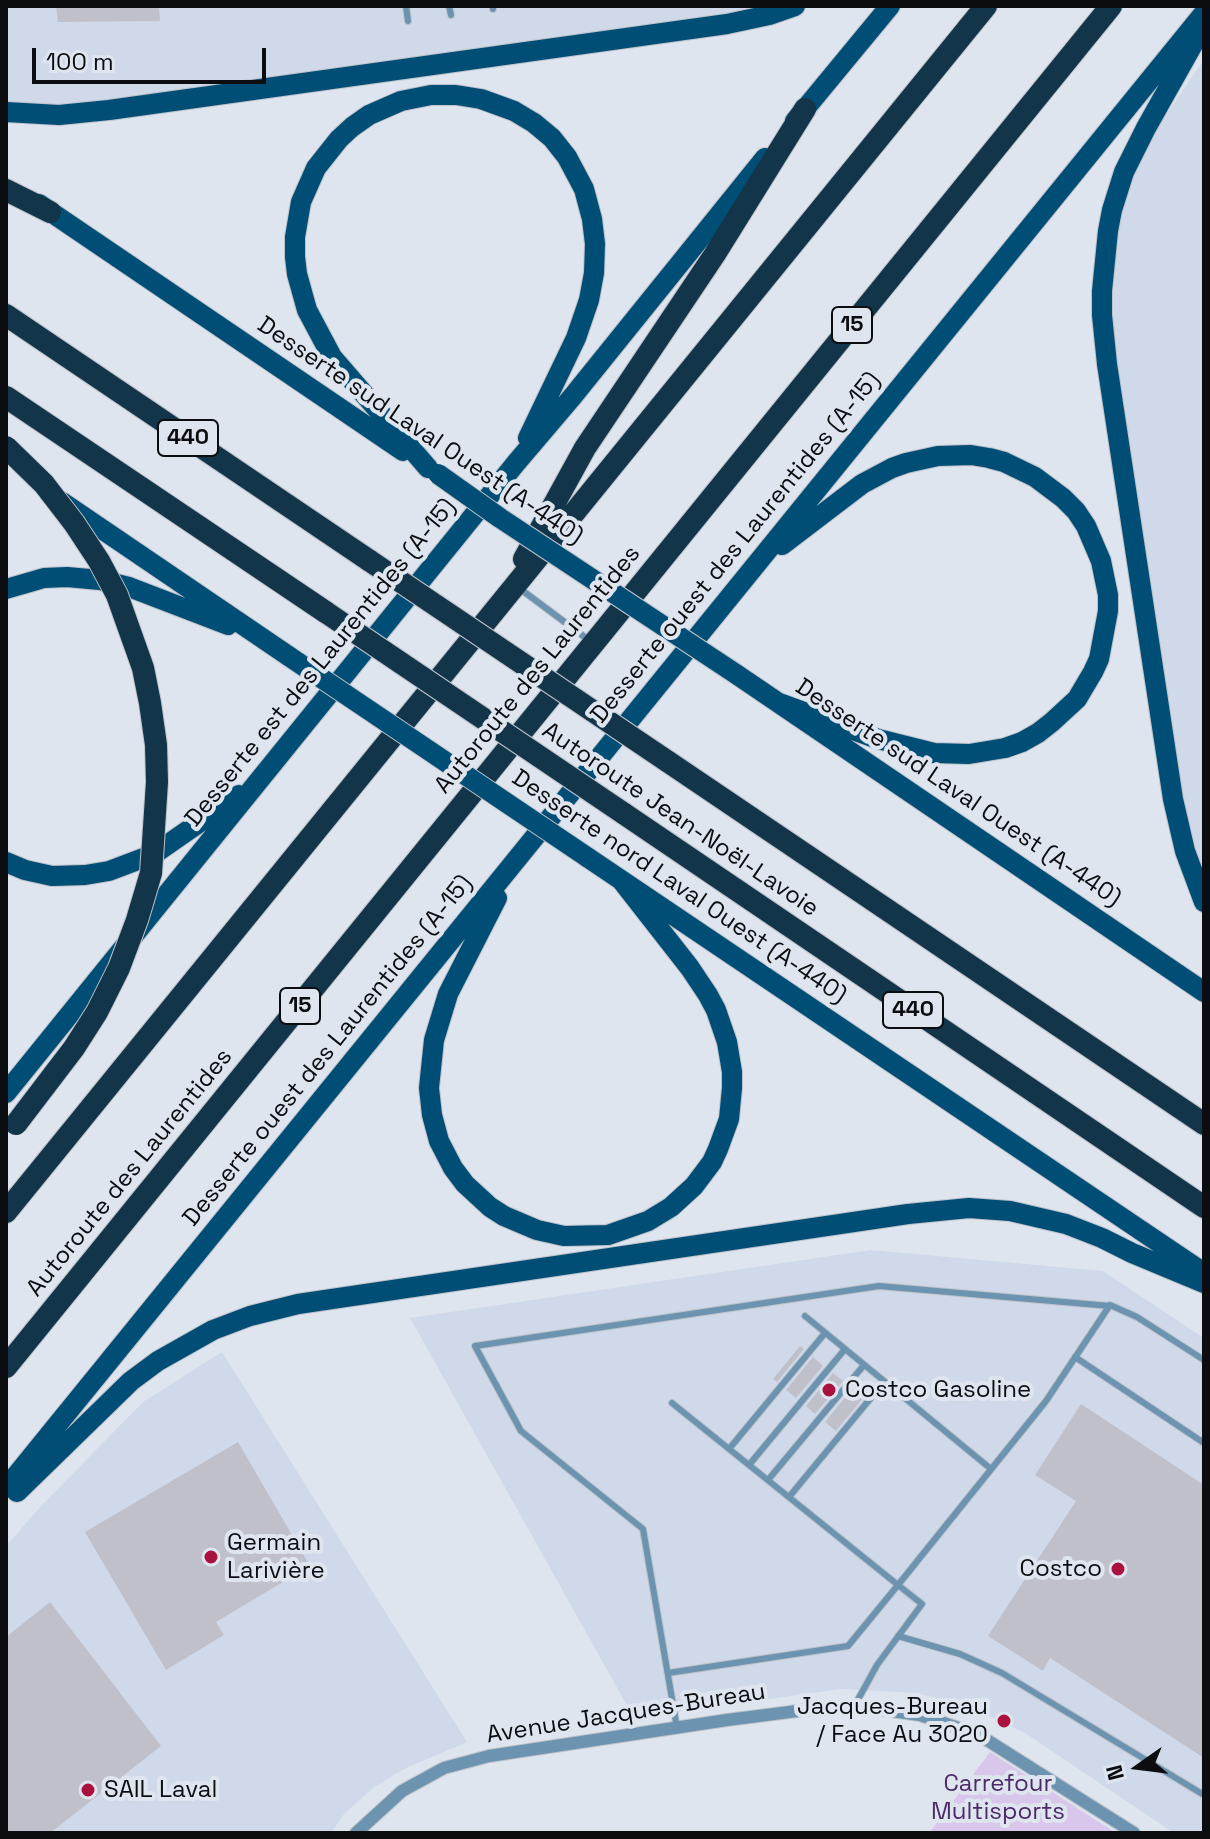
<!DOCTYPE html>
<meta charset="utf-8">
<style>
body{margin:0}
#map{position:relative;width:1210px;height:1839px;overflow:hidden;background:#dfe5ee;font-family:"Space Grotesk",sans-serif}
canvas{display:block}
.frame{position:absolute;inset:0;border:8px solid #0b0d10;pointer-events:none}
.north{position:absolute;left:1098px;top:1727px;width:80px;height:80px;-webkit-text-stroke:6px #dfe5ee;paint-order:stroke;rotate:256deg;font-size:22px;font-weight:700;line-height:32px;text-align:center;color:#0b0d10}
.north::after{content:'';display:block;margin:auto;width:28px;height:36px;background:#0b0d10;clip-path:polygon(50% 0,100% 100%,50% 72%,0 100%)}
.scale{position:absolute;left:32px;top:48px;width:234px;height:36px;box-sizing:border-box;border:4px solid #0b0d10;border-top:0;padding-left:10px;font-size:24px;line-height:28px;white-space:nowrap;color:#0b0d10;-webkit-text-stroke:6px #dfe5ee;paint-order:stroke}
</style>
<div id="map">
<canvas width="1210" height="1839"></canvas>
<div class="frame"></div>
<div class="north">N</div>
<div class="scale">100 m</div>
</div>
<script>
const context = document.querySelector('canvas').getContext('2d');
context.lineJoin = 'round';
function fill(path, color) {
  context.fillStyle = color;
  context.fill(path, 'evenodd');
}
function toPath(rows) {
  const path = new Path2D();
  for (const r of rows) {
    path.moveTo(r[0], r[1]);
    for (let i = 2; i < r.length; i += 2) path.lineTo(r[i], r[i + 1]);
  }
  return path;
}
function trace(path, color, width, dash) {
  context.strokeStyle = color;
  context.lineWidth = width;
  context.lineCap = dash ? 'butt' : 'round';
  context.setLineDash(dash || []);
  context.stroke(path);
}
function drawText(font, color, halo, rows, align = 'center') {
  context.font = font + ' "Space Grotesk",sans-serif';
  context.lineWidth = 8;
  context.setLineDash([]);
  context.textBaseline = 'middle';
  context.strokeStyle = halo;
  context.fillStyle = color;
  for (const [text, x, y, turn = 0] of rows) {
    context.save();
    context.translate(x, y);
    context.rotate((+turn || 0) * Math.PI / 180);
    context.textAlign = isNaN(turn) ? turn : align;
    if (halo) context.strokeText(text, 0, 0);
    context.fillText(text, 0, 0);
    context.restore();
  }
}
fill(toPath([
 [6,6,768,6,746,12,151,97,46,107,6,105],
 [1204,60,1204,885,1190,846,1111,329,1110,271,1126,187,1156,129],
 [871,1250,1103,1271,1204,1338,1204,1833,1174,1833,1025,1733,972,1708,917,1693,841,1689,634,1718,410,1318],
 [222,1352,467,1742,406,1768,374,1787,344,1814,331,1833,6,1833,6,1546,41,1506,143,1402]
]), '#d0d9e9');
fill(toPath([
 [990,1752,1116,1833,929,1833]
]), '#d8c7ea');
fill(toPath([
 [56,6,159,6,160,21,58,22],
 [800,1346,804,1349,777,1382,773,1379],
 [813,1357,823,1366,796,1398,786,1390],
 [833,1373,843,1381,815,1414,806,1406],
 [852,1389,863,1398,836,1431,825,1422],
 [1081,1404,1204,1485,1204,1758,1050,1658,1043,1671,988,1636,1076,1501,1035,1475],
 [238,1442,310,1566,216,1622,224,1635,166,1670,85,1532],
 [50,1602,161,1746,50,1833,6,1833,6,1637]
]), '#c0c0cb');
const lane = toPath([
 [406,6,408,21],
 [449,6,451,15],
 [493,6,493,9],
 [519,588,590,641],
 [805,1316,991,1469],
 [1075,1357,1204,1443],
 [729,1449,825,1333],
 [749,1465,845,1349],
 [768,1480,864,1365],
 [789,1497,884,1382],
 [898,1636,960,1654,1002,1673,1204,1795],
 [668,1673,848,1646,898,1585,672,1403],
 [855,1705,877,1665,922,1604,898,1585,1046,1401,1110,1305,1137,1317,1204,1360],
 [677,1728,643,1529,521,1431,475,1346,879,1286,1110,1306]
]);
const street = toPath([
 [356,1833,402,1791,444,1768,489,1756,727,1720,813,1709,855,1706,920,1715,979,1735,1134,1833]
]);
const primary = toPath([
 [1201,30,1146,128,1124,172,1112,210,1108,231,1102,291,1102,315,1107,364,1173,799,1185,851,1204,902],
 [6,112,59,115,109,110,727,24,769,15,795,6],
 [795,121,890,6],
 [39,204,403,451],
 [428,468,332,357,307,310,297,274,295,257,295,237,301,202,316,168,339,139,352,127,369,115,401,101,431,95,456,95,481,99,514,111,534,123,552,138,567,157,584,189,592,219,595,244,594,273,589,300,576,338,528,438],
 [62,502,290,657],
 [6,589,44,578,67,577,100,580,129,587,228,625],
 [736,674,1204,992],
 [779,703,878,739,934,753,969,754,1005,748,1022,742,1038,733,1052,722,1077,699,1093,672,1099,659,1108,611,1108,595,1101,561,1086,526,1076,511,1063,498,1035,477,1004,462,989,458,971,455,938,456,906,463,892,468,862,484,782,545],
 [587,857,1204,1273],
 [6,862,25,870,52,876,85,875,109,871,154,854,239,795],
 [497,898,448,994,434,1040,429,1088,432,1115,439,1141,453,1168,465,1184,490,1207,504,1216,537,1230,564,1236,608,1235,648,1221,671,1207,694,1186,712,1162,718,1149,729,1119,732,1088,732,1072,727,1042,716,1010,708,995,690,968,622,881],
 [6,1093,516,463,573,396,765,158],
 [6,1488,1204,13],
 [17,1492,131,1381,158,1361,213,1330,250,1316,298,1304,908,1214,969,1208,1010,1211,1066,1224,1102,1238,1132,1253,1204,1283]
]);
const highway = toPath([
 [6,190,50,212],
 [6,315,370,561],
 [6,397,327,613],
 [524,559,585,448,715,254,805,109],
 [667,761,1204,1124],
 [623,813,1204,1207],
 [6,1212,986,6],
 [6,1367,1111,6]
]);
trace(lane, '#bdc2ca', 8);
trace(street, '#bdc2ca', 14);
trace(primary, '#bdc2ca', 22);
trace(highway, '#bdc2ca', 24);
trace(lane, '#6c94b0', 6);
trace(street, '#6c94b0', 12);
trace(primary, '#004e75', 20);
trace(highway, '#13354a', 22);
const primaryBridge = toPath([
 [438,474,500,518,736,674],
 [290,657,587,857]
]);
const highwayBridge = toPath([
 [6,447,44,484,74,523,99,561,117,595,143,668,150,703,156,745,157,782,151,873,137,920,119,968,97,1012,74,1048,16,1124],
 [370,561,667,761],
 [327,613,623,813]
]);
trace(primaryBridge, '#bdc2ca', 22, []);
trace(highwayBridge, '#bdc2ca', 24, []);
trace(primaryBridge, '#004e75', 20);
trace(highwayBridge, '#13354a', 22);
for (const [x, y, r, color] of [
 [829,1390,8,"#a9123e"],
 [211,1557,8,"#a9123e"],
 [1118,1569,8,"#a9123e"],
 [1004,1721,8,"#a9123e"],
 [88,1790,8,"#a9123e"]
]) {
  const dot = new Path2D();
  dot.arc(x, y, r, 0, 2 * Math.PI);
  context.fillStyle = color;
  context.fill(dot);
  trace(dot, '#dfe5ee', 3);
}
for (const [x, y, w] of [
 [852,325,40],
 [188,438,60],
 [300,1006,40],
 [913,1010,60]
]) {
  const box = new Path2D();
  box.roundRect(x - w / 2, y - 18, w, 36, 6);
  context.fillStyle = '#dfe5ee';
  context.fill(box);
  trace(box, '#0b0d10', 2);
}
drawText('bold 22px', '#0b0d10', null, [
 ["15",852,325],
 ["440",188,438],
 ["15",300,1006],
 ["440",913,1010]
]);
drawText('24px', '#0b0d10', '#dfe5ee', [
 ["Desserte sud Laval Ouest (A-440)",420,431,34],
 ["Desserte ouest des Laurentides (A-15)",736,548,-51],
 ["Desserte est des Laurentides (A-15)",321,663,-51],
 ["Autoroute des Laurentides",538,670,-51],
 ["Desserte sud Laval Ouest (A-440)",958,793,34],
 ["Autoroute Jean-Noël-Lavoie",680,820,34],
 ["Desserte nord Laval Ouest (A-440)",679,887,34],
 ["Desserte ouest des Laurentides (A-15)",328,1051,-51],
 ["Autoroute des Laurentides",130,1173,-51],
 ["Avenue Jacques-Bureau",626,1714,-9]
]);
drawText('24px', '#0b0d10', '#dfe5ee', [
 ["Costco Gasoline",845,1390],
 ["Germain",227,1543],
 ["Larivière",227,1571],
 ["Costco",1102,1569,"right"],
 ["Jacques-Bureau",988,1707,"right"],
 ["/ Face Au 3020",988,1735,"right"],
 ["SAIL Laval",104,1790]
], 'left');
drawText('24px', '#4c2b68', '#dfe5ee', [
 ["Carrefour",998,1784],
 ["Multisports",998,1812]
]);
</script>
